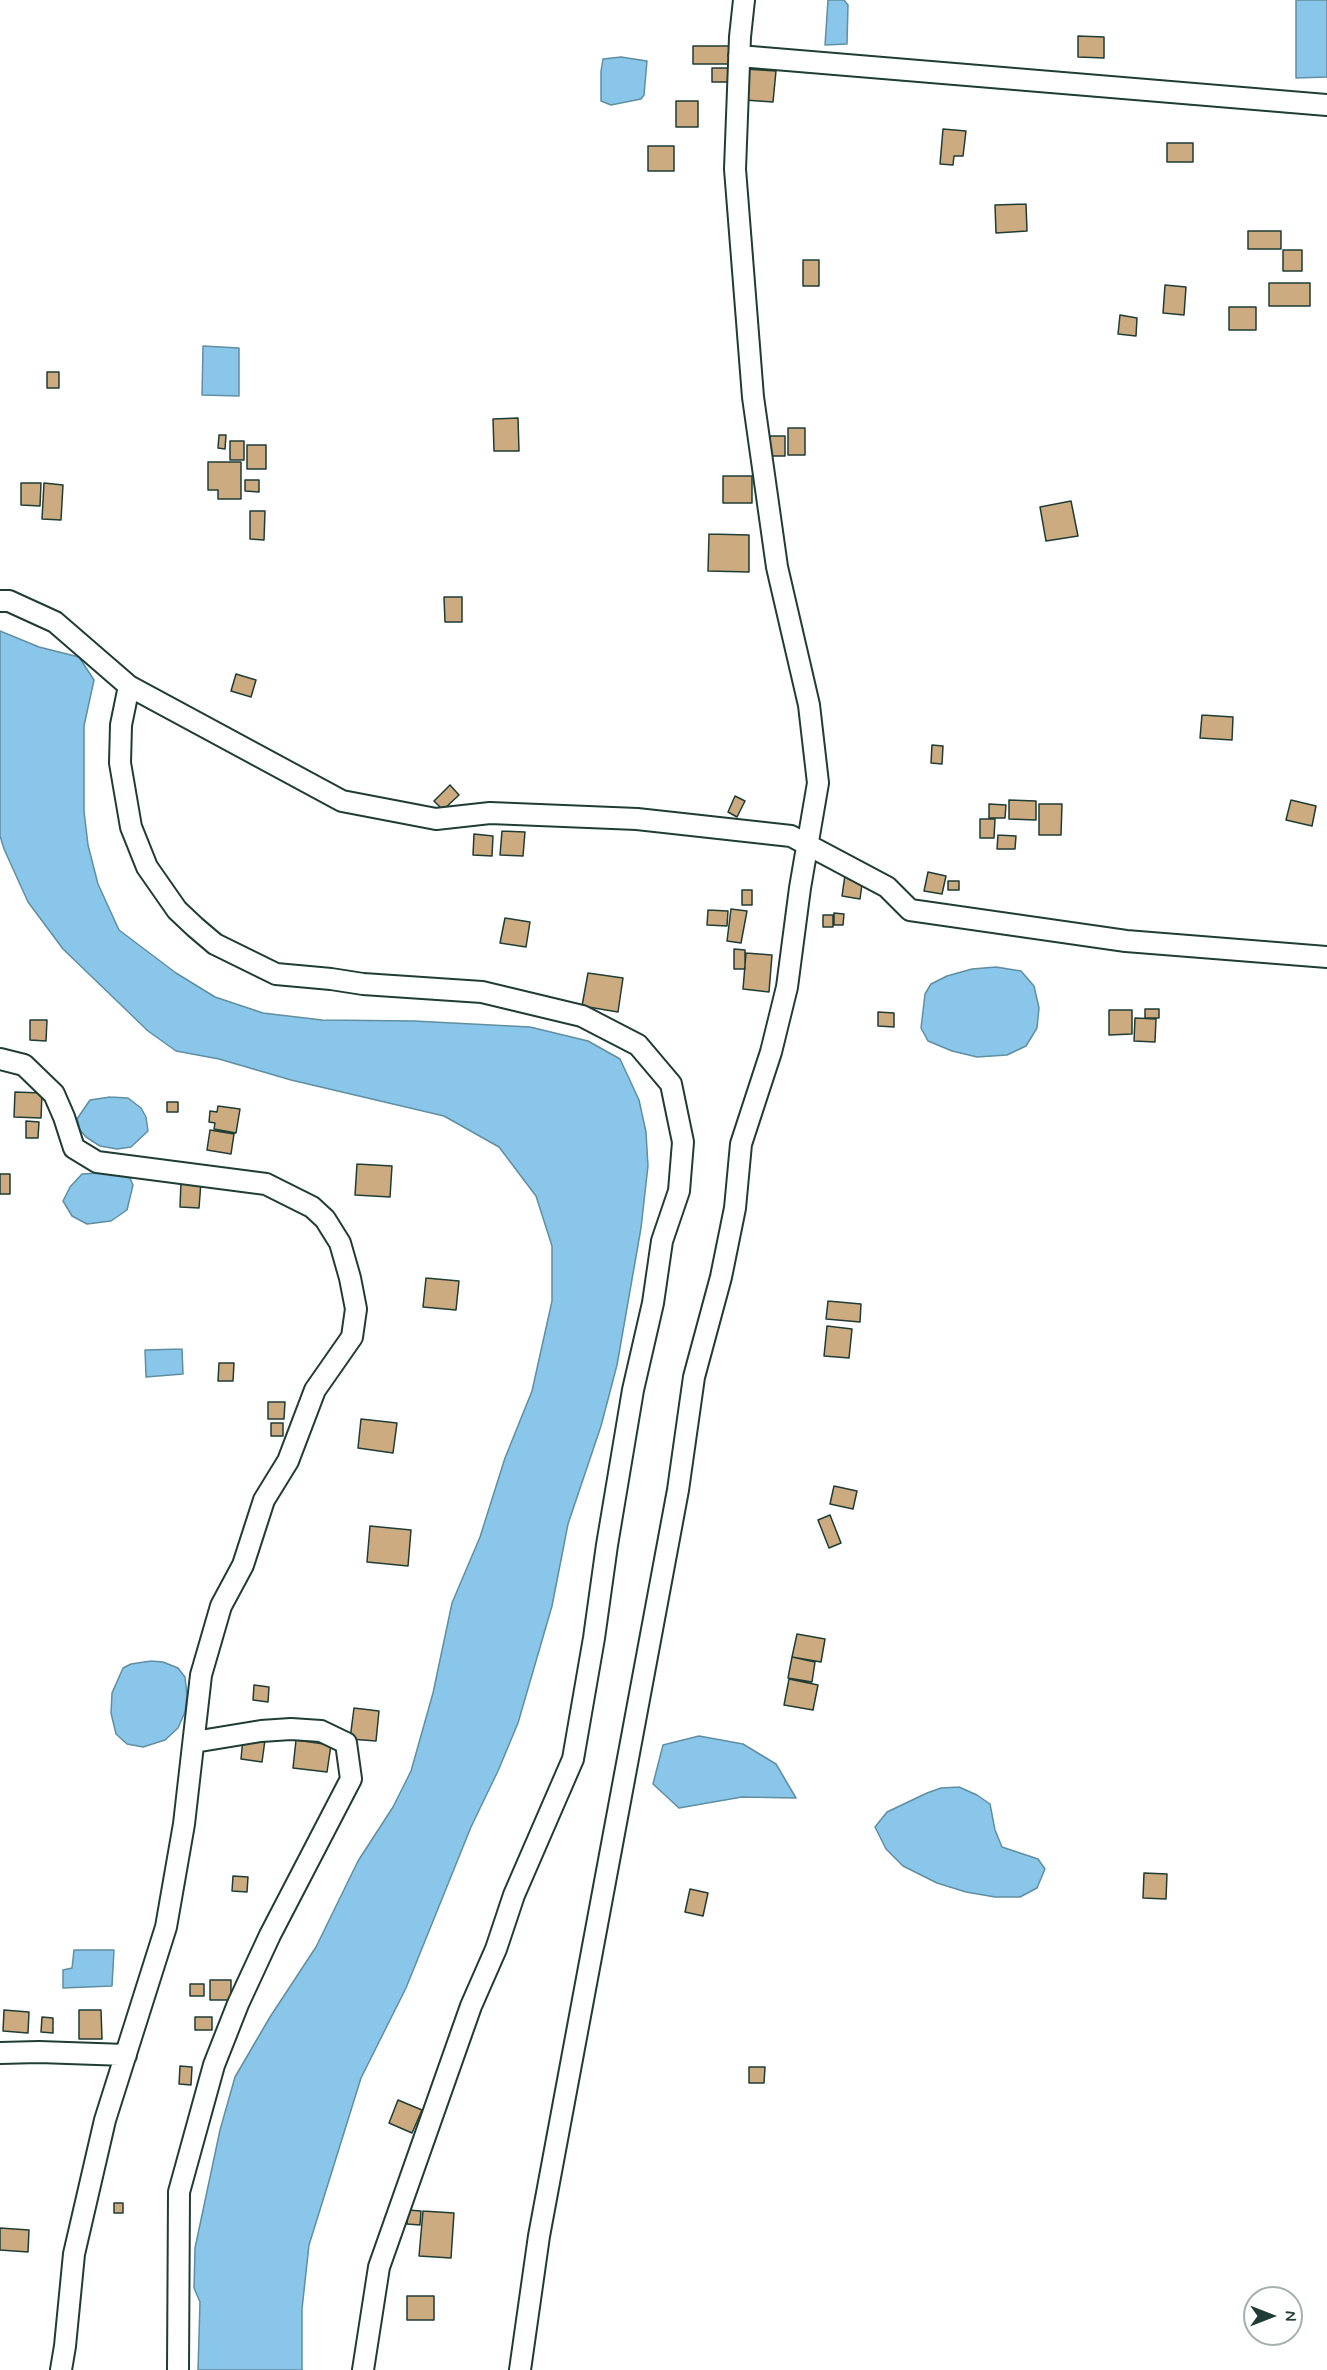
<!DOCTYPE html>
<style>
body{margin:0}
#map{position:relative;width:1327px;height:2370px;overflow:hidden;background:#fff;font-family:Mynerve,sans-serif}
canvas{display:block}
.north{position:absolute;left:1243px;top:2286px;width:60px;height:60px;box-sizing:border-box;background:#fff;border:2px solid #a5b1ae;border-radius:50%;rotate:90deg;font-size:16px;font-weight:700;line-height:24px;text-align:center;color:#1f3d34}
.north::after{content:'';display:block;margin:auto;width:21px;height:27px;background:#1f3d34;clip-path:polygon(50% 0,100% 100%,50% 72%,0 100%)}
</style>
<div id="map">
<canvas width="1327" height="2370"></canvas>
<div class="north">N</div>
</div>
<script>
const context = document.querySelector('canvas').getContext('2d');
context.lineJoin = 'round';
function fill(path, color) {
  context.fillStyle = color;
  context.fill(path, 'evenodd');
}
function toPath(rows) {
  const path = new Path2D();
  for (const r of rows) {
    path.moveTo(r[0], r[1]);
    for (let i = 2; i < r.length; i += 2) path.lineTo(r[i], r[i + 1]);
  }
  return path;
}
function trace(path, color, width, dash) {
  context.strokeStyle = color;
  context.lineWidth = width;
  context.lineCap = dash ? 'butt' : 'round';
  context.setLineDash(dash || []);
  context.stroke(path);
}
const water = toPath([
 [828,0,844,0,848,5,847,44,825,45,828,0],
 [1296,0,1327,0,1327,77,1296,78,1296,0],
 [621,57,647,61,644,95,641,99,611,105,601,101,601,71,603,59,621,57],
 [203,346,239,348,239,396,202,395,203,346],
 [0,631,39,647,79,657,94,680,84,726,84,811,88,845,98,884,119,930,176,973,215,997,263,1013,322,1020,414,1021,530,1027,588,1041,620,1059,639,1100,646,1132,648,1166,641,1228,617,1365,601,1426,568,1524,552,1606,518,1723,498,1771,471,1827,406,1988,361,2078,309,2245,302,2309,302,2370,198,2370,200,2302,194,2288,195,2248,220,2130,235,2077,270,2017,316,1947,358,1861,393,1807,411,1771,433,1693,452,1603,480,1537,505,1458,532,1391,552,1301,552,1246,536,1196,499,1147,444,1116,291,1080,219,1059,176,1051,148,1031,63,949,28,902,4,849,0,836,0,631],
 [996,967,1021,971,1034,986,1039,1008,1037,1028,1026,1046,1007,1055,977,1057,952,1051,928,1041,921,1028,925,994,931,984,947,976,972,969,996,967],
 [110,1097,128,1098,141,1108,146,1117,148,1131,131,1147,117,1149,100,1146,86,1137,80,1130,77,1119,90,1100,110,1097],
 [115,1172,130,1178,133,1185,127,1210,111,1221,87,1224,72,1216,63,1201,70,1187,82,1174,115,1172],
 [182,1349,183,1374,146,1377,145,1350,182,1349],
 [151,1661,163,1662,178,1668,185,1677,187,1695,185,1712,178,1728,165,1740,143,1747,127,1744,116,1734,111,1713,112,1693,123,1668,131,1664,151,1661],
 [699,1736,743,1744,776,1764,796,1798,742,1797,679,1808,653,1784,663,1745,699,1736],
 [959,1787,977,1795,990,1804,995,1830,1002,1847,1038,1859,1045,1869,1037,1888,1020,1897,995,1897,966,1892,937,1883,903,1866,886,1849,875,1827,887,1812,927,1793,941,1788,959,1787],
 [74,1950,114,1950,112,1986,63,1988,63,1970,72,1968,74,1950]
]);
fill(water, '#89c6e9');
trace(water, '#5f8fa1', 1.5);
const building = toPath([
 [1078,36,1104,37,1104,58,1078,57,1078,36],
 [693,46,729,46,729,64,693,64,693,46],
 [712,68,729,68,729,82,712,82,712,68],
 [746,69,776,71,773,102,744,100,746,69],
 [676,101,698,101,698,127,676,127,676,101],
 [943,129,966,131,963,156,954,156,953,165,940,164,943,129],
 [1167,143,1193,143,1193,162,1167,162,1167,143],
 [648,146,674,146,674,171,648,171,648,146],
 [1026,204,1027,231,996,233,995,205,1026,204],
 [1248,231,1281,231,1281,249,1248,249,1248,231],
 [1283,250,1302,250,1302,271,1283,271,1283,250],
 [803,260,819,260,819,286,803,286,803,260],
 [1269,283,1310,283,1310,306,1269,306,1269,283],
 [1165,285,1186,287,1184,315,1163,313,1165,285],
 [1229,307,1256,307,1256,330,1229,330,1229,307],
 [1120,315,1137,318,1136,336,1118,334,1120,315],
 [47,372,59,372,59,388,47,388,47,372],
 [518,418,519,451,494,451,493,419,518,418],
 [788,428,805,428,805,455,788,455,788,428],
 [219,435,226,435,225,449,218,448,219,435],
 [770,436,785,436,785,456,770,456,770,436],
 [230,441,244,441,244,460,230,460,230,441],
 [247,445,266,445,266,469,247,469,247,445],
 [208,462,241,462,241,499,218,499,218,490,208,490,208,462],
 [723,476,752,476,752,503,723,503,723,476],
 [245,480,259,480,259,492,245,491,245,480],
 [21,483,41,483,40,506,21,505,21,483],
 [44,483,63,485,61,520,42,519,44,483],
 [1071,501,1078,536,1046,541,1040,507,1071,501],
 [250,511,265,511,264,540,250,539,250,511],
 [709,534,749,535,749,572,708,571,709,534],
 [444,597,462,597,462,622,445,622,444,597],
 [236,674,256,680,251,697,231,691,236,674],
 [1202,715,1233,717,1232,740,1200,738,1202,715],
 [932,745,943,746,942,764,931,763,932,745],
 [450,785,459,795,443,810,434,801,450,785],
 [735,796,745,801,737,817,728,812,735,796],
 [1009,800,1036,801,1036,820,1009,819,1009,800],
 [1291,800,1316,806,1312,826,1286,820,1291,800],
 [989,804,1006,805,1005,818,989,818,989,804],
 [1039,804,1062,804,1061,835,1039,835,1039,804],
 [980,819,995,819,994,838,980,838,980,819],
 [502,831,525,832,523,856,500,855,502,831],
 [474,834,493,836,492,856,473,855,474,834],
 [998,835,1016,836,1015,849,997,849,998,835],
 [928,872,946,876,942,894,924,891,928,872],
 [845,875,863,877,860,899,842,896,845,875],
 [948,881,959,881,959,890,948,890,948,881],
 [742,890,752,890,752,905,742,905,742,890],
 [731,909,747,911,741,943,727,941,731,909],
 [708,910,728,911,727,926,707,925,708,910],
 [834,913,844,914,843,925,834,925,834,913],
 [823,915,833,915,833,927,823,927,823,915],
 [505,918,530,922,526,947,500,943,505,918],
 [734,949,745,950,745,969,734,969,734,949],
 [746,953,772,955,769,992,743,989,746,953],
 [588,973,623,978,618,1012,582,1006,588,973],
 [1145,1009,1159,1009,1159,1018,1145,1018,1145,1009],
 [1109,1010,1132,1010,1132,1034,1109,1035,1109,1010],
 [878,1012,894,1013,894,1027,878,1026,878,1012],
 [1135,1018,1156,1019,1155,1042,1134,1041,1135,1018],
 [30,1020,47,1020,46,1041,30,1040,30,1020],
 [15,1092,42,1093,41,1118,14,1117,15,1092],
 [167,1102,178,1102,178,1112,167,1112,167,1102],
 [218,1106,240,1109,236,1133,214,1129,215,1123,209,1122,210,1111,217,1112,218,1106],
 [26,1121,39,1122,38,1138,26,1138,26,1121],
 [210,1130,234,1134,231,1154,207,1150,210,1130],
 [357,1164,392,1166,390,1197,355,1195,357,1164],
 [0,1174,10,1174,10,1194,0,1194,0,1174],
 [181,1181,201,1182,199,1208,180,1207,181,1181],
 [426,1278,459,1281,456,1310,423,1307,426,1278],
 [828,1301,861,1304,860,1322,826,1319,828,1301],
 [827,1326,852,1329,849,1358,824,1356,827,1326],
 [219,1363,234,1363,233,1381,218,1381,219,1363],
 [268,1402,285,1402,284,1419,268,1419,268,1402],
 [361,1419,397,1423,393,1453,358,1448,361,1419],
 [271,1423,283,1423,283,1436,271,1436,271,1423],
 [834,1486,857,1491,853,1509,830,1504,834,1486],
 [830,1515,841,1543,829,1548,818,1520,830,1515],
 [370,1526,411,1530,408,1566,367,1562,370,1526],
 [797,1634,825,1639,821,1662,792,1657,797,1634],
 [792,1657,815,1662,812,1682,788,1678,792,1657],
 [789,1679,818,1685,813,1710,784,1705,789,1679],
 [254,1685,269,1687,268,1702,253,1700,254,1685],
 [354,1708,379,1711,376,1741,350,1739,354,1708],
 [243,1738,265,1740,262,1762,241,1759,243,1738],
 [296,1740,331,1745,327,1772,293,1768,296,1740],
 [1144,1873,1167,1874,1166,1899,1143,1898,1144,1873],
 [233,1876,248,1877,247,1892,232,1891,233,1876],
 [690,1889,708,1893,703,1916,685,1912,690,1889],
 [210,1980,231,1980,231,2000,210,2000,210,1980],
 [190,1984,204,1984,204,1996,190,1996,190,1984],
 [4,2010,29,2012,28,2033,3,2031,4,2010],
 [79,2010,101,2010,102,2039,79,2039,79,2010],
 [42,2017,53,2018,53,2033,41,2032,42,2017],
 [195,2017,212,2017,212,2030,195,2030,195,2017],
 [180,2066,192,2067,191,2085,179,2084,180,2066],
 [749,2067,765,2067,764,2083,749,2083,749,2067],
 [398,2100,422,2110,412,2133,389,2123,398,2100],
 [114,2203,123,2203,123,2213,114,2213,114,2203],
 [408,2210,421,2211,420,2225,407,2224,408,2210],
 [423,2211,454,2213,451,2258,419,2256,423,2211],
 [0,2228,29,2230,28,2252,0,2250,0,2228],
 [407,2296,434,2296,434,2320,407,2320,407,2296]
]);
fill(building, '#ccab80');
trace(building, '#1f3d34', 1.5);
const street = toPath([
 [739,56,1327,105],
 [0,601,9,601,55,622,129,686,342,801,436,819,490,813,637,819,791,836,887,887,910,910,1126,941,1327,957],
 [129,686,121,725,120,763,131,827,147,867,177,910,195,927,215,944,276,974,331,979,363,984,482,992,582,1016,638,1045,671,1084,683,1142,679,1191,662,1241,653,1303,633,1390,607,1545,594,1638,573,1759,514,1895,496,1949,471,2006,379,2267,363,2370],
 [0,1059,24,1065,54,1094,64,1117,74,1148,97,1162,266,1184,312,1207,325,1219,340,1243,350,1278,356,1309,352,1337,315,1390,288,1461,264,1500,243,1565,221,1606,201,1675,184,1824,166,1927,105,2120,74,2254,65,2346,61,2370],
 [0,2053,39,2052,126,2055],
 [178,2370,179,2192,214,2065,238,2004,270,1935,351,1779,346,1743,321,1731,291,1729,261,1731,194,1742],
 [520,2370,539,2236,678,1490,694,1377,721,1277,735,1208,741,1144,771,1052,787,987,800,888,818,783,809,705,777,567,753,397,735,169,740,37,744,0]
]);
trace(street, '#1f3d34', 24);
trace(street, '#fff', 20);
</script>
